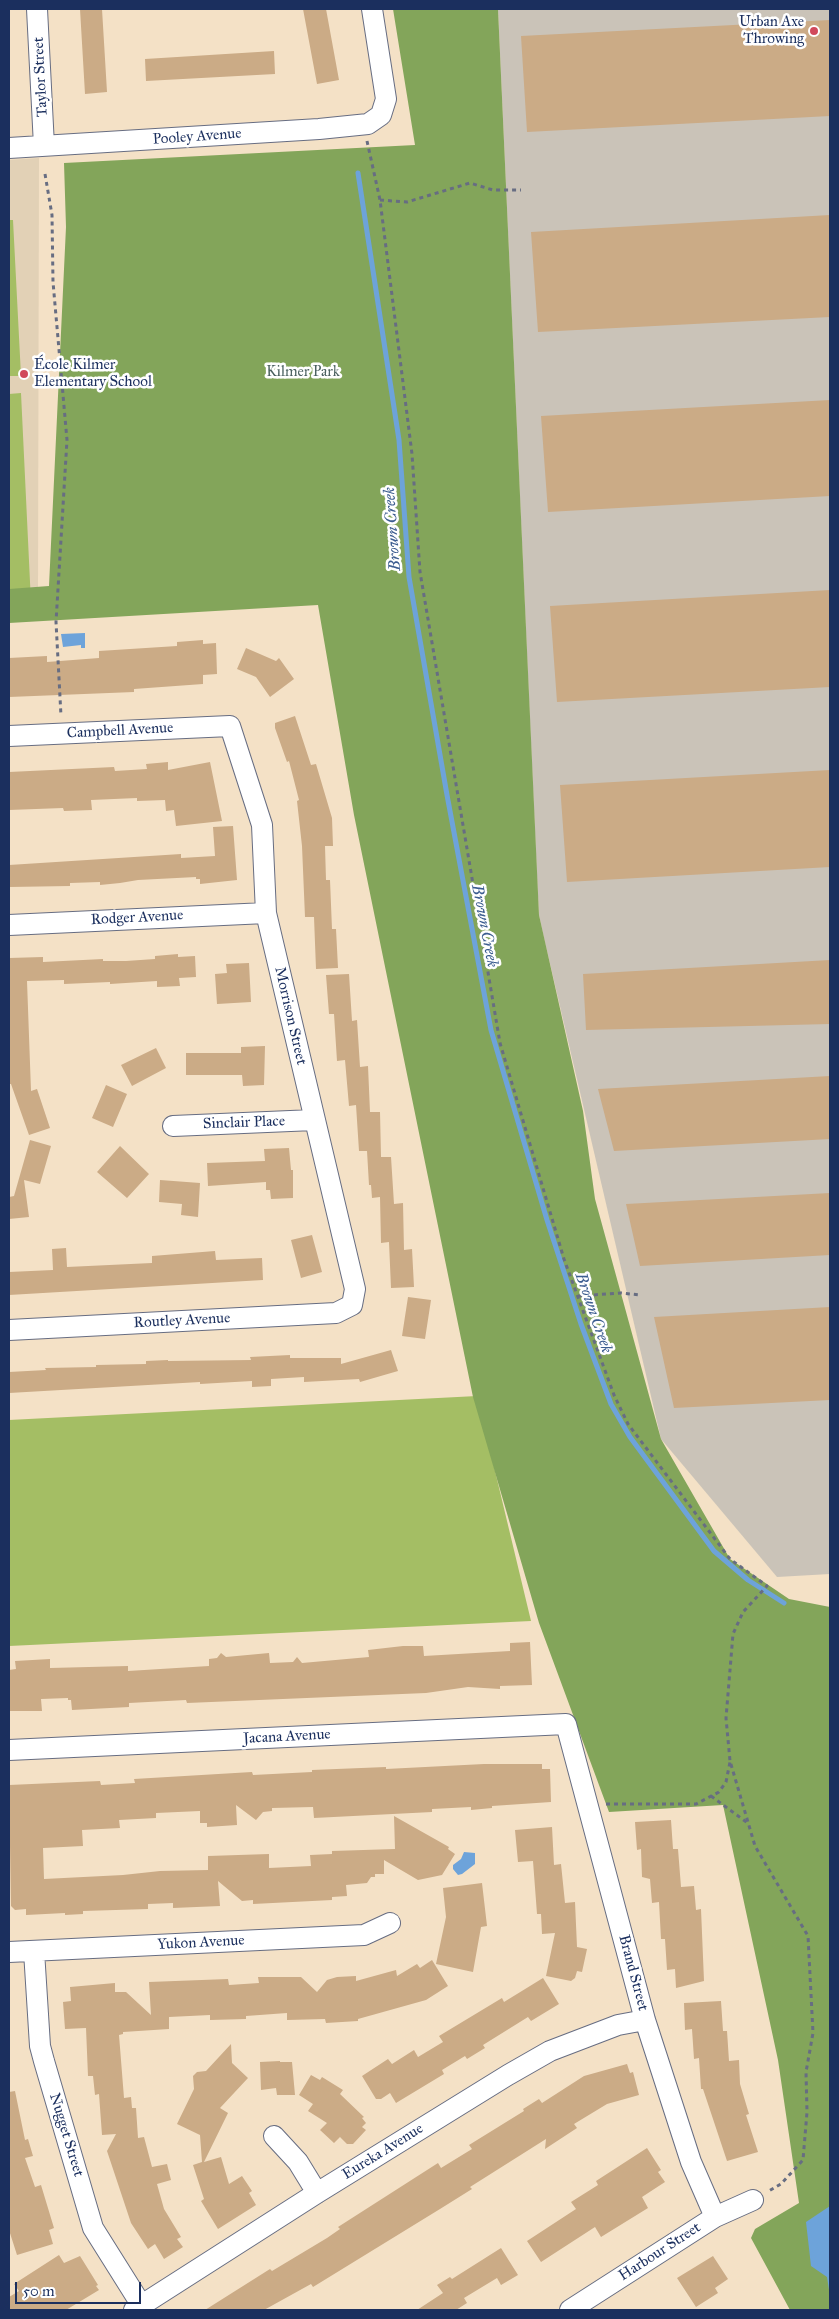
<!DOCTYPE html>
<meta charset="utf-8">
<style>
body{margin:0}
#map{position:relative;width:839px;height:2319px;overflow:hidden;background:#f4e1c6;font-family:"IM FELL Great Primer",serif}
canvas{display:block}
.frame{position:absolute;inset:0;border:10px solid #1b2f5e;pointer-events:none}
.scale{position:absolute;left:15px;top:2282px;width:126px;height:22px;box-sizing:border-box;border:2px solid #1b2f5e;border-top:0;padding-left:6px;font-size:15px;line-height:18px;white-space:nowrap;color:#1b2f5e;-webkit-text-stroke:4px #fff;paint-order:stroke}
</style>
<div id="map">
<canvas width="839" height="2319"></canvas>
<div class="frame"></div>
<div class="scale">50 m</div>
</div>
<script>
const context = document.querySelector('canvas').getContext('2d');
context.lineJoin = 'round';
function fill(path, color) {
  context.fillStyle = color;
  context.fill(path, 'evenodd');
}
function toPath(rows) {
  const path = new Path2D();
  for (const r of rows) {
    path.moveTo(r[0], r[1]);
    for (let i = 2; i < r.length; i += 2) path.lineTo(r[i], r[i + 1]);
  }
  return path;
}
function trace(path, color, width, dash) {
  context.strokeStyle = color;
  context.lineWidth = width;
  context.lineCap = dash ? 'butt' : 'round';
  context.setLineDash(dash || []);
  context.stroke(path);
}
function drawText(font, color, halo, rows, align = 'center') {
  context.font = font + ' "IM FELL Great Primer",serif';
  context.lineWidth = 5;
  context.setLineDash([]);
  context.textBaseline = 'middle';
  context.strokeStyle = halo;
  context.fillStyle = color;
  for (const [text, x, y, turn = 0] of rows) {
    context.save();
    context.translate(x, y);
    context.rotate((+turn || 0) * Math.PI / 180);
    context.textAlign = isNaN(turn) ? turn : align;
    if (halo) context.strokeText(text, 0, 0);
    context.fillText(text, 0, 0);
    context.restore();
  }
}
fill(toPath([
 [39,158,38,589,9,591,9,160]
]), '#e2d1b6');
fill(toPath([
 [498,9,830,9,830,1574,777,1577,661,1439,544,938,539,915,537,876]
]), '#cac3b8');
fill(toPath([
 [9,220,13,220,21,376,9,376],
 [21,393,31,603,9,605,9,394],
 [477,1396,531,1621,9,1646,9,1420]
]), '#a4be64');
fill(toPath([
 [393,9,498,9,539,915,583,1111,595,1199,661,1439,730,1559,789,1599,830,1607,830,2310,790,2310,751,2238,755,2229,799,2203,778,2060,723,1805,609,1812,539,1623,473,1397,354,815,318,605,9,623,9,589,49,586,66,227,64,163,415,145]
]), '#83a55a');
fill(toPath([
 [85,633,85,648,81,648,81,645,63,647,61,634],
 [464,1852,475,1853,475,1864,462,1874,458,1875,453,1869,453,1865,461,1859],
 [830,2206,830,2296,827,2277,811,2266,806,2222]
]), '#6da3da');
trace(toPath([
 [358,173,399,440,409,577,447,795,491,1030,547,1220,581,1324,611,1404,630,1437,714,1551,748,1580,784,1603]
]), '#6da3da', 5);
fill(toPath([
 [80,9,102,9,107,92,85,94],
 [303,9,326,9,339,80,317,84],
 [830,20,830,116,527,132,521,36],
 [274,51,275,74,146,81,145,59],
 [830,215,830,317,538,332,531,232],
 [830,400,830,496,548,512,541,416],
 [830,590,830,687,557,702,550,606],
 [203,640,203,644,216,643,217,674,203,675,203,684,134,689,134,692,9,697,9,658,47,656,47,662,99,658,99,651,177,646,177,642],
 [246,648,276,661,279,658,294,679,270,697,256,677,237,669],
 [295,716,311,765,316,764,332,818,333,846,325,846,326,880,330,880,332,929,336,929,338,968,316,969,314,917,305,917,302,846,297,801,299,800,289,761,287,762,275,728,275,723],
 [168,762,168,770,210,762,222,821,176,826,174,810,166,811,165,800,137,801,137,798,91,800,92,810,64,811,63,808,9,810,9,772,114,767,115,771,147,769,146,764],
 [830,770,830,867,567,882,560,785],
 [233,826,237,880,200,884,200,879,196,879,196,877,138,880,120,883,100,885,100,882,70,883,70,886,9,887,9,865,181,854,181,858,215,856,213,827],
 [178,954,178,957,195,956,196,977,179,978,180,986,157,987,157,981,110,984,110,982,64,984,64,980,27,981,31,1091,37,1089,50,1128,29,1135,11,1084,9,1084,9,958,43,957,43,962,103,959,103,961,126,961,155,959,155,956],
 [830,960,830,1024,586,1030,583,974],
 [249,963,251,1002,217,1004,215,974,227,973,226,964],
 [349,974,352,1021,357,1020,360,1067,368,1066,370,1112,380,1112,381,1157,391,1157,394,1204,403,1203,404,1250,412,1249,414,1287,391,1288,389,1242,381,1243,380,1197,372,1198,371,1185,369,1185,367,1151,359,1151,356,1105,349,1106,345,1060,337,1061,334,1014,329,1014,326,975],
 [265,1046,264,1085,243,1086,242,1075,186,1075,186,1053,241,1053,241,1047],
 [156,1048,166,1068,132,1086,121,1065],
 [830,1076,830,1139,614,1151,598,1089],
 [106,1085,127,1094,113,1127,92,1118],
 [30,1140,51,1146,40,1184,24,1180,29,1217,9,1219,9,1197,14,1196],
 [120,1146,149,1174,127,1198,97,1172],
 [289,1148,291,1170,293,1170,293,1198,271,1199,270,1190,266,1190,266,1182,208,1186,207,1163,265,1161,264,1149],
 [160,1180,200,1183,198,1217,181,1215,182,1204,159,1202],
 [830,1193,830,1255,640,1266,626,1204],
 [312,1235,322,1272,301,1278,291,1240],
 [66,1248,67,1267,152,1263,152,1256,215,1251,216,1260,262,1258,263,1280,9,1295,9,1272,53,1270,52,1249],
 [408,1297,431,1300,425,1339,402,1336],
 [830,1307,830,1400,674,1408,654,1317],
 [391,1350,398,1371,360,1382,359,1379,304,1382,304,1377,271,1379,271,1386,252,1387,252,1381,200,1384,200,1382,9,1393,9,1372,46,1370,45,1368,96,1367,96,1365,146,1364,146,1361,168,1360,168,1361,251,1360,250,1357,290,1355,290,1358,341,1358,341,1364],
 [530,1642,532,1685,500,1686,500,1689,468,1687,426,1693,259,1700,187,1703,186,1700,129,1703,129,1707,72,1710,71,1700,68,1700,68,1698,41,1699,42,1711,9,1711,9,1670,16,1669,15,1661,50,1659,50,1668,128,1666,128,1671,209,1666,209,1659,217,1658,221,1653,226,1657,269,1653,270,1663,293,1662,297,1657,302,1663,369,1657,368,1650,403,1646,423,1646,424,1656,510,1651,510,1643],
 [484,1764,542,1764,542,1769,550,1769,551,1802,492,1806,492,1808,471,1810,471,1807,432,1809,432,1812,314,1818,313,1807,272,1808,272,1811,263,1812,256,1820,236,1805,237,1825,207,1827,207,1823,200,1823,200,1811,156,1813,156,1818,119,1820,120,1828,82,1830,83,1846,43,1848,44,1879,123,1875,160,1871,208,1870,208,1856,269,1854,269,1868,311,1866,310,1855,332,1854,332,1851,395,1849,394,1816,449,1847,448,1849,455,1854,442,1875,418,1880,384,1860,384,1874,375,1874,375,1877,371,1877,367,1883,346,1885,347,1896,332,1897,332,1900,253,1904,253,1900,242,1901,218,1881,220,1906,173,1908,173,1903,148,1904,148,1909,83,1911,83,1914,65,1915,65,1913,26,1915,26,1909,15,1910,11,1906,9,1785,100,1781,101,1785,135,1783,134,1779,252,1772,253,1775,312,1772,312,1770,386,1767,386,1769],
 [671,1820,673,1849,678,1849,681,1887,694,1886,696,1910,701,1909,704,1981,676,1988,675,1969,667,1970,665,1939,661,1939,659,1902,652,1903,650,1879,642,1877,641,1849,637,1850,635,1822],
 [552,1827,554,1865,561,1864,565,1903,575,1902,577,1947,587,1949,582,1972,577,1971,575,1978,571,1981,546,1976,555,1933,542,1934,541,1914,537,1914,533,1861,518,1862,515,1830],
 [482,1883,487,1926,481,1927,473,1972,436,1964,446,1917,443,1888],
 [432,1960,448,1986,426,2000,358,2019,358,2021,326,2023,325,2019,287,2020,287,2013,246,2016,246,2019,210,2020,210,2015,169,2017,169,2029,123,2032,123,2034,119,2035,124,2098,131,2097,132,2108,136,2108,138,2138,144,2137,152,2167,167,2164,171,2180,157,2184,164,2209,181,2237,177,2239,183,2247,164,2259,155,2244,148,2249,131,2223,107,2151,116,2134,102,2135,99,2094,95,2095,93,2076,88,2076,86,2028,65,2029,63,2002,71,2001,70,1987,115,1983,115,1992,126,1992,151,2015,149,1982,228,1979,229,1985,259,1983,258,1977,301,1977,317,1992,327,1980,337,1977,356,1976,356,1981,396,1970,397,1976,417,1964,420,1968],
 [543,1978,559,2004,531,2021,528,2017,483,2045,485,2048,467,2059,465,2056,442,2070,444,2074,396,2103,390,2093,381,2099,376,2099,362,2076,388,2059,392,2064,414,2050,418,2057,443,2042,439,2036,502,1998,504,2002],
 [721,2001,723,2031,727,2031,729,2061,739,2060,740,2084,749,2114,746,2115,758,2152,727,2161,703,2089,701,2089,699,2058,694,2059,692,2029,685,2030,684,2003],
 [231,2044,232,2063,248,2078,220,2108,228,2113,204,2162,221,2157,229,2184,242,2176,252,2191,249,2193,256,2205,218,2229,201,2201,204,2199,193,2165,202,2162,200,2135,177,2124,194,2089,193,2076,197,2072,206,2071],
 [280,2061,280,2062,292,2062,295,2095,277,2095,276,2088,261,2090,260,2062],
 [627,2064,630,2073,633,2072,639,2095,607,2104,574,2124,577,2128,545,2149,546,2139,470,2187,472,2189,440,2209,313,2287,311,2284,264,2310,205,2310,270,2269,272,2271,327,2238,340,2229,338,2227,438,2163,441,2168,472,2149,469,2145,524,2111,523,2109,539,2099,542,2103,584,2076],
 [311,2075,320,2080,322,2077,343,2090,340,2094,364,2117,362,2118,366,2123,362,2127,366,2130,353,2144,347,2144,340,2137,334,2143,320,2130,327,2123,308,2111,313,2104,299,2095],
 [15,2091,25,2140,28,2139,33,2156,25,2158,35,2187,41,2185,54,2228,49,2230,53,2244,17,2255,9,2230,9,2092],
 [647,2148,661,2170,658,2172,665,2182,642,2197,648,2208,601,2237,595,2227,541,2262,527,2241,576,2209,571,2202,598,2185,596,2181],
 [501,2248,518,2275,501,2285,497,2278,464,2298,467,2303,456,2310,417,2310,443,2293,437,2285,450,2277,452,2279],
 [59,2255,64,2263,80,2256,98,2285,96,2286,99,2290,66,2310,9,2310,9,2297,19,2291,14,2284],
 [713,2256,728,2279,715,2288,718,2293,696,2307,677,2278]
]), '#cbab86');
const minor = toPath([
 [37,9,44,146],
 [9,148,319,129,368,124,381,115,386,99,372,9],
 [9,736,230,726,262,825,266,913,355,1289,352,1305,336,1313,9,1330],
 [9,925,266,913],
 [173,1126,314,1120],
 [9,1750,566,1724,645,2020,691,2162,715,2217],
 [34,1951,40,2046,44,2061,93,2228,142,2306],
 [9,1952,364,1935,390,1923],
 [274,2136,298,2162,317,2193],
 [134,2310,317,2193,508,2075,550,2051,618,2025,645,2020],
 [570,2310,715,2217,753,2200]
]);
trace(minor, '#676d82', 22);
trace(toPath([
 [367,141,380,200,412,454,420,572,500,1043,564,1259,614,1395,628,1424,730,1559,767,1586,743,1612,733,1634,726,1718,730,1761,755,1846,808,1936,813,2033,806,2072,807,2112,803,2160,781,2184,767,2192],
 [45,174,52,215,53,282,67,440,56,622,61,716],
 [380,200,407,202,470,183,493,190,521,190],
 [578,1296,621,1293,640,1295],
 [711,1796,749,1824],
 [606,1804,696,1804,719,1792,726,1782,730,1762]
]), '#676d82', 3, [4, 4]);
trace(minor, '#fff', 20);
for (const [x, y, r, color] of [
 [814,31,5,"#d1495b"],
 [24,374,5,"#d1495b"]
]) {
  const dot = new Path2D();
  dot.arc(x, y, r, 0, 2 * Math.PI);
  context.fillStyle = color;
  context.fill(dot);
  trace(dot, '#fff', 2);
}
drawText('15px', '#1b2f5e', '#fff', [
 ["Urban Axe",804,22],
 ["Throwing",804,39],
 ["École Kilmer",34,365,"left"],
 ["Elementary School",34,382,"left"]
], 'right');
drawText('15px', '#1b2f5e', '#fff', [
 ["Taylor Street",41,77,-93],
 ["Pooley Avenue",197,137,-4],
 ["Campbell Avenue",120,731,-3],
 ["Rodger Avenue",137,918,-3],
 ["Morrison Street",290,1016,77],
 ["Sinclair Place",244,1123,-2],
 ["Routley Avenue",182,1321,-3],
 ["Jacana Avenue",287,1737,-3],
 ["Yukon Avenue",201,1943,-3],
 ["Brand Street",633,1973,75],
 ["Nugget Street",66,2135,73],
 ["Eureka Avenue",383,2152,-32],
 ["Harbour Street",660,2252,-33]
]);
drawText('15px', '#4b6160', '#fff', [
 ["Kilmer Park",303,372]
]);
drawText('italic 16px', '#3c5d90', '#fff', [
 ["Brown Creek",393,529,-94],
 ["Brown Creek",484,926,79],
 ["Brown Creek",593,1313,71]
]);
</script>
